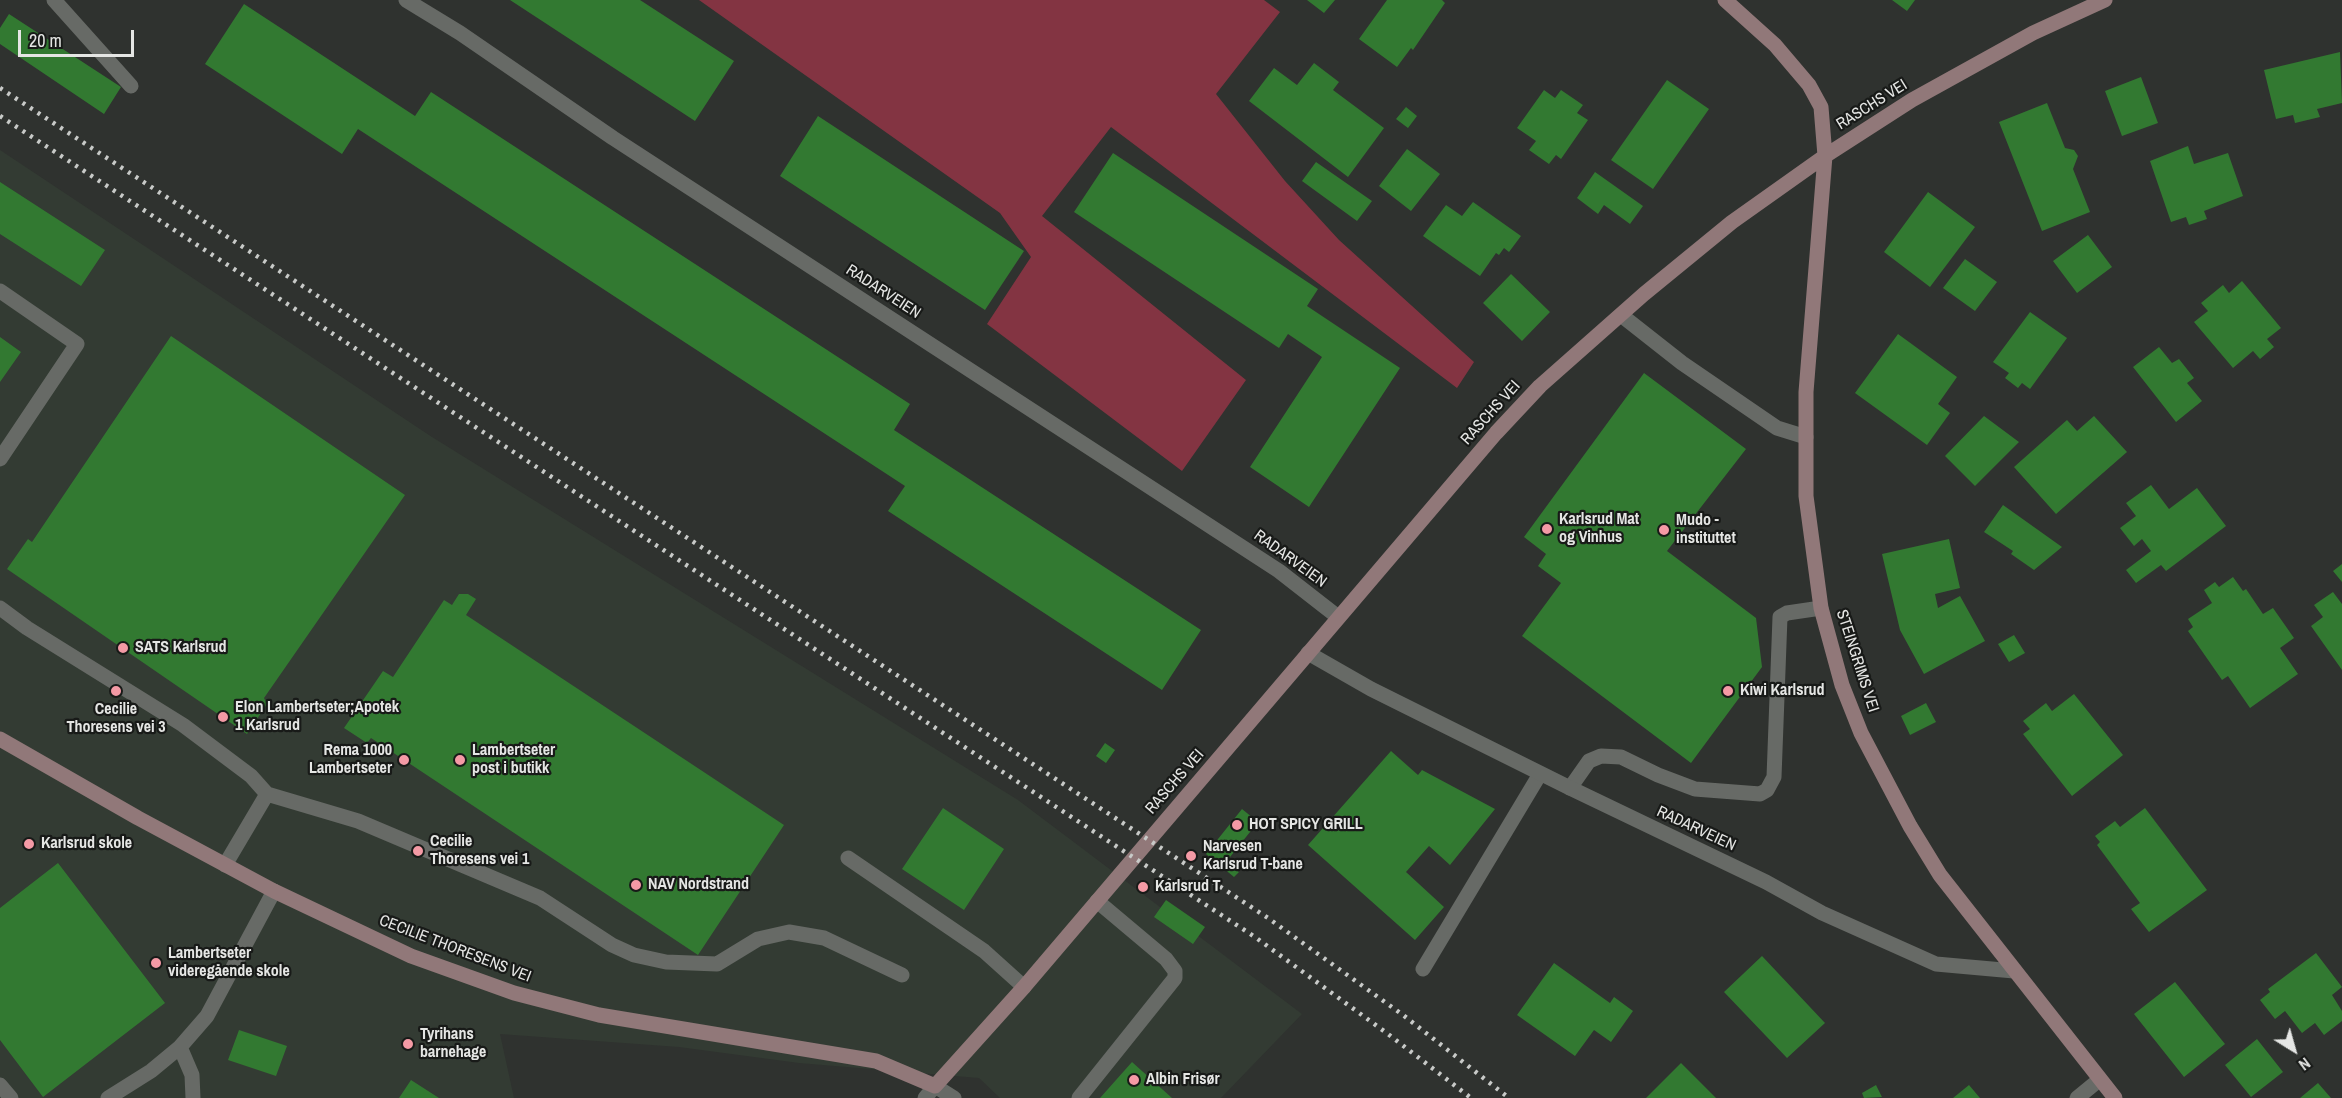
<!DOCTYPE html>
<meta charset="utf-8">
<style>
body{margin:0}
#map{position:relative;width:2342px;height:1098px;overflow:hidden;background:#2f322f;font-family:"Archivo Narrow",sans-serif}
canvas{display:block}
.north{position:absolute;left:2264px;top:1020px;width:60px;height:60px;-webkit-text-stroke:4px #181a18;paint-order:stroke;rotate:143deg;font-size:16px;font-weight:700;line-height:24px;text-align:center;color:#e5e6e4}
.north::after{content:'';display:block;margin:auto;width:21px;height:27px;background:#e5e6e4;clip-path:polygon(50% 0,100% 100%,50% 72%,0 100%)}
.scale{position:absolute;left:18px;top:30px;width:116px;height:27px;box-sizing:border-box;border:3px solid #e5e6e4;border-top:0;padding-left:8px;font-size:18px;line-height:21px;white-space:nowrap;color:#e5e6e4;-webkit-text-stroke:4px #181a18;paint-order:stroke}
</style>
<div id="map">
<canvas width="2342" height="1098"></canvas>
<div class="north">N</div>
<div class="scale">20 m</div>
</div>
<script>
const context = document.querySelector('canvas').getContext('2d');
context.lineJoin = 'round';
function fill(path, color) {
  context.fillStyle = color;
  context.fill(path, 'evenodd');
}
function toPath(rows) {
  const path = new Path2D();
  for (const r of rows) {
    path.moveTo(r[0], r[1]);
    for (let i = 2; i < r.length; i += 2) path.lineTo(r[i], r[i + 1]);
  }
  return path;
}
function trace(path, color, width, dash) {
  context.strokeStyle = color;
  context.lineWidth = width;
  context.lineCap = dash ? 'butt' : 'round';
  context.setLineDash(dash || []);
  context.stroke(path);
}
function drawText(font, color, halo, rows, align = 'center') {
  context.font = font + ' "Archivo Narrow",sans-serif';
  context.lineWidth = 4.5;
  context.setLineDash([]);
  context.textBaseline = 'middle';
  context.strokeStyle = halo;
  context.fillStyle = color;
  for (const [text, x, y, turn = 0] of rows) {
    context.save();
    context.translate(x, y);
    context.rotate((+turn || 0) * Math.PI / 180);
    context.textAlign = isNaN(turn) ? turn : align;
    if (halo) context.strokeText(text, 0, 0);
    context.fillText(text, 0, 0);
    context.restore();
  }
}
fill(toPath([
 [0,150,432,437,1018,800,1302,1014,1221,1098,1000,1098,979,1078,799,1063,679,1047,500,1034,514,1098,0,1098]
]), '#333b33');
fill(toPath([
 [699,0,1264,0,1280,12,1216,94,1285,181,1339,240,1474,362,1457,388,1111,127,1042,216,1246,380,1182,471,987,324,1031,257,1000,213]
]), '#833442');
fill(toPath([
 [510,0,640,0,734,61,695,121],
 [1307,0,1335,0,1324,13],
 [1387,0,1442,0,1445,3,1413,50,1411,48,1397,67,1359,39],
 [1892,0,1915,0,1907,11],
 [244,4,415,116,431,92,910,404,894,430,1201,630,1162,690,888,511,905,486,358,129,342,154,205,64],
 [9,14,121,87,104,114,0,44,0,28],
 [2340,52,2342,103,2317,109,2320,117,2295,123,2293,115,2276,119,2264,70],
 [1314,63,1339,82,1333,90,1384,128,1348,177,1249,101,1274,68,1297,85],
 [2141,77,2158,123,2122,136,2105,91],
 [1667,80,1709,109,1653,189,1611,160],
 [1544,90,1555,98,1561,90,1583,105,1577,113,1588,120,1561,159,1556,155,1549,164,1529,150,1536,141,1517,128],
 [2047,103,2065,148,2074,150,2078,156,2073,169,2090,212,2042,231,1999,122],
 [1406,107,1417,116,1408,128,1396,119],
 [818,116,1024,251,985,310,780,176],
 [2188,146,2194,164,2228,153,2243,196,2204,211,2207,219,2189,225,2186,217,2171,222,2150,161],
 [1407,149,1440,174,1411,211,1379,186],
 [1113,153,1318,289,1307,306,1400,368,1309,507,1250,467,1322,357,1288,334,1279,348,1074,212],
 [1316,162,1372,201,1357,221,1302,181],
 [1595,172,1643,206,1630,224,1604,205,1598,214,1577,198],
 [0,182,105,250,81,286,0,234],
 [1928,192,1975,227,1930,287,1884,252],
 [1473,202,1521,236,1509,252,1504,248,1499,255,1496,253,1480,276,1423,236,1446,205,1462,216],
 [2088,235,2112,267,2077,293,2053,261],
 [1965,259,1997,282,1975,311,1943,288],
 [1511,274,1550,312,1522,341,1483,303],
 [2242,281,2281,328,2267,339,2274,347,2260,359,2253,351,2233,368,2194,322,2208,311,2201,303,2223,285,2229,293],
 [2030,312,2067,338,2030,389,2022,383,2018,388,2005,378,2009,373,1993,362],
 [1898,334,1957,377,1938,404,1950,413,1927,445,1855,393],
 [171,336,405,495,264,698,267,704,247,734,7,569,28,539,32,542],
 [0,337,21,352,0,382],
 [2159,347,2172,363,2179,359,2194,378,2187,383,2202,401,2176,422,2133,367],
 [1644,373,1746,449,1667,551,1756,618,1762,667,1691,763,1522,636,1561,583,1538,566,1546,554,1524,537],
 [1984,416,2019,442,1975,486,1945,456],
 [2094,416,2127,452,2056,514,2014,467,2067,420,2077,431],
 [2151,485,2169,509,2197,488,2226,526,2166,571,2161,565,2136,583,2126,570,2151,551,2142,539,2134,546,2120,528,2136,516,2126,503],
 [2003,505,2062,547,2034,570,2011,554,2013,551,1984,532],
 [1949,539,1960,588,1935,594,1938,608,1960,596,1985,641,1924,674,1900,630,1882,554],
 [2342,564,2342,582,2333,571],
 [2233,577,2243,591,2246,589,2263,614,2273,608,2294,638,2280,648,2298,674,2250,708,2228,676,2222,680,2188,631,2193,627,2188,619,2212,603,2204,590,2215,582,2219,587],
 [2333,592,2342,604,2342,670,2311,626,2323,617,2314,605],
 [459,594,468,594,476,599,466,615,784,825,698,955,371,738,367,743,344,728,383,671,393,677,444,600,452,605],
 [2014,635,2025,653,2009,662,1998,644],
 [2074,694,2123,755,2072,796,2023,734,2030,729,2023,721,2046,703,2052,711],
 [1926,703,1936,722,1910,735,1901,716],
 [1105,743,1115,750,1106,763,1096,756],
 [1391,751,1418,775,1422,770,1495,809,1450,865,1429,846,1406,872,1444,907,1415,940,1308,845],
 [943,808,1004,849,964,910,902,869],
 [2145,808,2207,890,2149,932,2131,909,2140,903,2097,845,2100,842,2095,836,2115,821,2120,827],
 [1242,809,1258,822,1226,862,1239,872,1234,877,1206,854],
 [58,863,165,1003,43,1097,0,1040,0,908],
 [1166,900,1205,927,1193,944,1154,917],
 [2316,953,2342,987,2332,995,2342,1011,2342,1021,2324,1035,2315,1023,2302,1033,2285,1011,2275,1019,2260,1000,2270,992,2268,989],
 [1762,956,1825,1023,1787,1058,1724,992],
 [1554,963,1610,1003,1614,997,1633,1011,1611,1042,1594,1030,1575,1056,1517,1015],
 [2175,982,2225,1044,2184,1077,2134,1014],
 [239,1030,287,1046,276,1076,228,1060],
 [2257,1039,2283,1072,2251,1097,2225,1065],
 [1132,1062,1172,1098,1100,1098],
 [1681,1063,1716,1098,1646,1098],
 [411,1080,439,1098,399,1098],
 [2318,1083,2331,1098,2300,1098],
 [1876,1085,1882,1097,1864,1098,1862,1093],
 [1969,1085,1980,1098,1953,1098]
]), '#327931');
trace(toPath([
 [54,0,131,86],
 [0,291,77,344,0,459],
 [1621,315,1682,363,1777,428,1806,437],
 [0,608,27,628,183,725,251,776,267,794,225,865],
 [1570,788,1589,761,1601,756,1621,757,1658,775,1695,789,1760,794,1767,790,1774,777,1780,617,1787,613,1821,608],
 [267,794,358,821,540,898,612,945,634,955,666,962,717,964,758,939,789,932,824,938,902,975],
 [848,858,984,951,1024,987],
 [1423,969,1540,774],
 [180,1047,192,1075,193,1098],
 [0,1085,11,1098],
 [108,1098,151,1071,180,1047,207,1016,274,891],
 [1079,1098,1175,978,1175,971,1166,959,1097,901],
 [2077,1098,2099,1080]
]), '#676a66', 15);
trace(toPath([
 [406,0,460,33,613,138,1279,571,1338,617],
 [1308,653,1371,689,1570,788,1766,882,1822,913,1936,964,2014,971],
 [925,1098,935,1086,954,1098]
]), '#676a66', 15);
trace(toPath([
 [1725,0,1775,45,1809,85,1821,107,1825,156,1806,392,1806,496,1821,608,1842,685,1861,733,1910,826,1940,875,2115,1098],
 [0,739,138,818,274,891,411,956,514,993,599,1015,876,1061,935,1086,1024,987,1496,433,1540,386,1644,294,1732,222,1825,156,1912,100,2033,33,2105,0]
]), '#917879', 15);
trace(toPath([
 [0,88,1268,918,1403,1015,1509,1098],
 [0,116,1255,937,1388,1034,1471,1098]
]), '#c8cac8', 4.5, [3, 6]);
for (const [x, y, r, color] of [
 [1547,529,6,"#f49aa5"],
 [1664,530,6,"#f49aa5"],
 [123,648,6,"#f49aa5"],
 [116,691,6,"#f49aa5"],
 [1728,691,6,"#f49aa5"],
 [223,717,6,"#f49aa5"],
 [404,760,6,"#f49aa5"],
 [460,760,6,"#f49aa5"],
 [1237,825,6,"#f49aa5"],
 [29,844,6,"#f49aa5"],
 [418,851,6,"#f49aa5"],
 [1191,856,6,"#f49aa5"],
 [636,885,6,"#f49aa5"],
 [1143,887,6,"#f49aa5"],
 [156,963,6,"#f49aa5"],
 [408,1044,6,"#f49aa5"],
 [1134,1080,6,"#f49aa5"]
]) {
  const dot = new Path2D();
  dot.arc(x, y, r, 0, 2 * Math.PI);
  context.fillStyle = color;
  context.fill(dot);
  trace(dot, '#181a18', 2);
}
drawText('16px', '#e5e6e4', '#181a18', [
 ["RASCHS VEI",1872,105,-32],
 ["RADARVEIEN",883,292,33],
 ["RASCHS VEI",1491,413,-48],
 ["RADARVEIEN",1290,559,36],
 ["STEINGRIMS VEI",1857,661,72],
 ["RASCHS VEI",1175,782,-49],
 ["RADARVEIEN",1696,829,25],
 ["CECILIE THORESENS VEI",455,949,21]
]);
drawText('bold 16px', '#e5e6e4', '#181a18', [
 ["Karlsrud Mat",1559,520],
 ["og Vinhus",1559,538],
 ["Mudo -",1676,521],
 ["instituttet",1676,539],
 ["SATS Karlsrud",135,648],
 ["Kiwi Karlsrud",1740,691],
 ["Elon Lambertseter;Apotek",235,708],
 ["1 Karlsrud",235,726],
 ["Cecilie",116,710,"center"],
 ["Thoresens vei 3",116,728,"center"],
 ["Rema 1000",392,751,"right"],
 ["Lambertseter",392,769,"right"],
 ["Lambertseter",472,751],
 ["post i butikk",472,769],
 ["HOT SPICY GRILL",1249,825],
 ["Cecilie",430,842],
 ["Thoresens vei 1",430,860],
 ["Karlsrud skole",41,844],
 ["Narvesen",1203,847],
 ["Karlsrud T-bane",1203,865],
 ["NAV Nordstrand",648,885],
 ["Karlsrud T",1155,887],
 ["Lambertseter",168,954],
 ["videregående skole",168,972],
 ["Tyrihans",420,1035],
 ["barnehage",420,1053],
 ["Albin Frisør",1146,1080]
], 'left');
</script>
